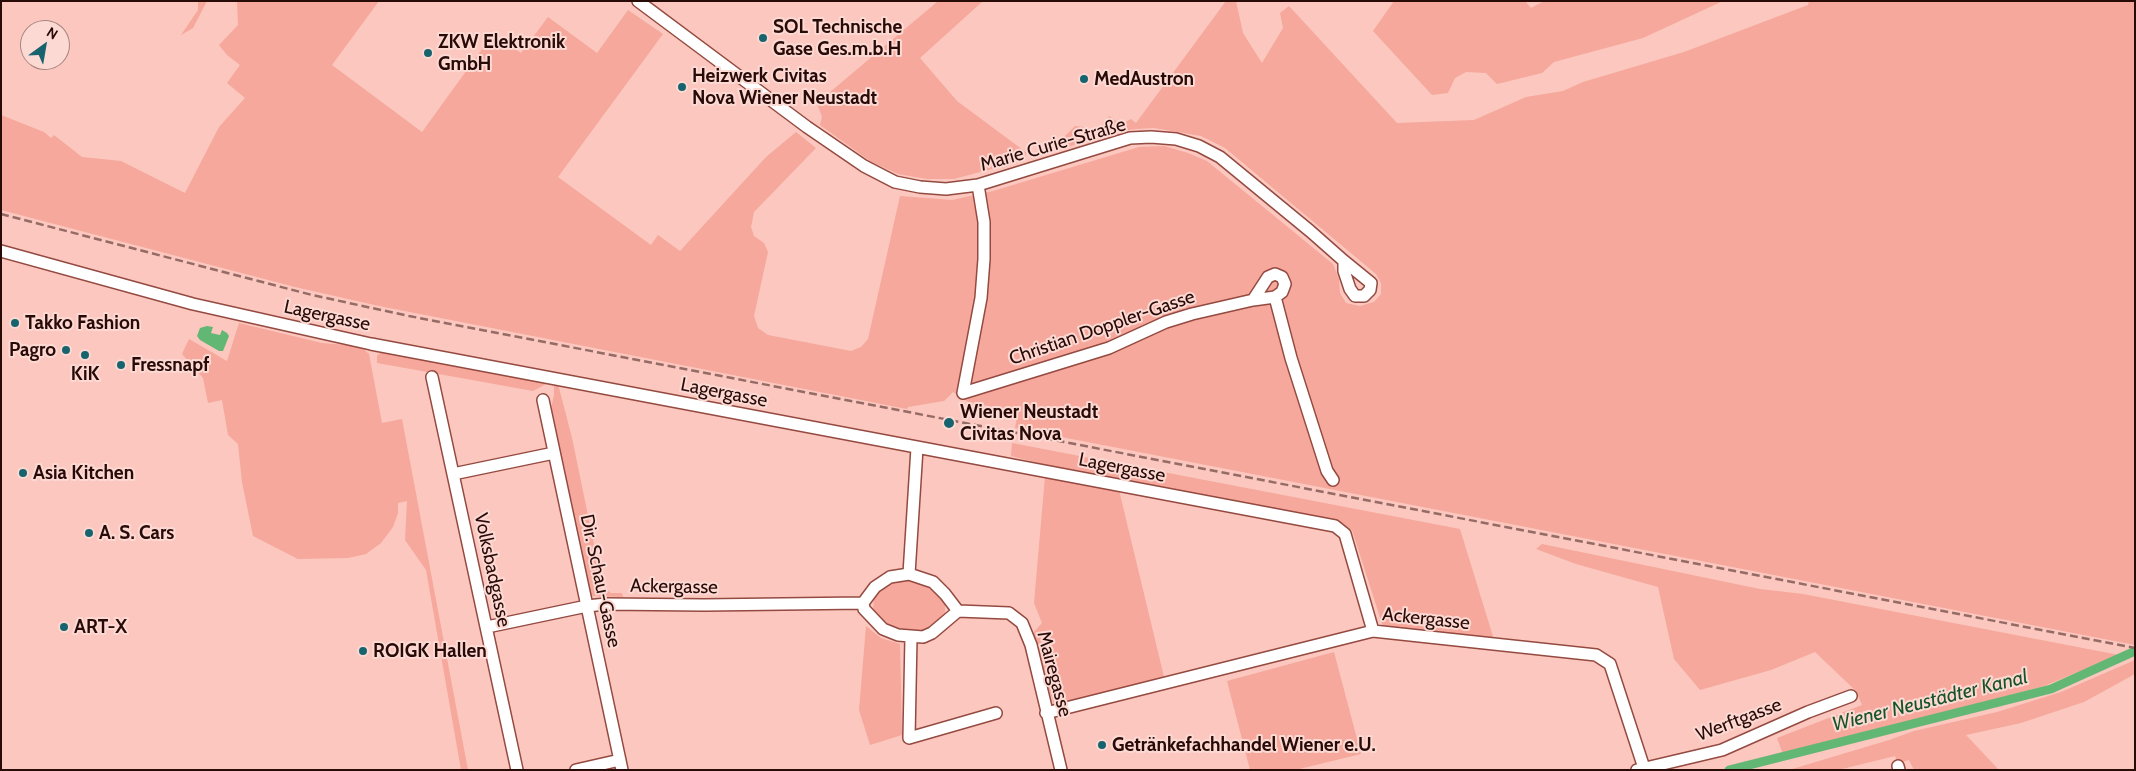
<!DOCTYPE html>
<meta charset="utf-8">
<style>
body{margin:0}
#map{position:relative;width:2136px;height:771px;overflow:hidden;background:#fbc7be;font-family:Cabin,sans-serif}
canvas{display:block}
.frame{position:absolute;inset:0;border:2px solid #280a07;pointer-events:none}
.north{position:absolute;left:20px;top:20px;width:50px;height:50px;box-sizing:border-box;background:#fcd9d3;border:1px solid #a78681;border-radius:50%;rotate:32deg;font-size:14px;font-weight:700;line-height:20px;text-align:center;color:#280a07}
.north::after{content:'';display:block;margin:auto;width:18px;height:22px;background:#17636e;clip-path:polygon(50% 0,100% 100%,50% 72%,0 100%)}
</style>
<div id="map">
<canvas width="2136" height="771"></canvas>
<div class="frame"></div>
<div class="north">N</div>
</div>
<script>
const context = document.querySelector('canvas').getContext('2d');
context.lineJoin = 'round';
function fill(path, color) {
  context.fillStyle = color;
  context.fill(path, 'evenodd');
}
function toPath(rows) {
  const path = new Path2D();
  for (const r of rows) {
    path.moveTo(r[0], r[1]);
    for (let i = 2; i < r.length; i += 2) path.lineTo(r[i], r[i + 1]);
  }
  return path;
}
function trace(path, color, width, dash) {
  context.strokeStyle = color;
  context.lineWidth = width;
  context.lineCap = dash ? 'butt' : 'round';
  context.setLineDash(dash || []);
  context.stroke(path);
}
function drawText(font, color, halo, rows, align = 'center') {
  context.font = font + ' Cabin,sans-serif';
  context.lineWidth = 4;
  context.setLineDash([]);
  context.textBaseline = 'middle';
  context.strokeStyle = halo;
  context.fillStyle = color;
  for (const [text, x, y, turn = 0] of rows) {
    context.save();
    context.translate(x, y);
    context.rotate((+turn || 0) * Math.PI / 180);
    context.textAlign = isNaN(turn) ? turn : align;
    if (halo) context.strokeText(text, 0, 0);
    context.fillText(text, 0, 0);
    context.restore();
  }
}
fill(toPath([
 [198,1,207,1,193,28,181,35,198,10],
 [237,1,379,1,332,65,422,132,493,34,521,53,548,17,597,53,628,10,663,34,558,177,651,245,658,235,680,251,766,157,796,132,816,148,754,212,751,227,754,236,764,243,768,252,754,316,758,328,768,335,851,351,861,347,868,339,900,196,952,200,993,191,1139,147,1164,146,1188,153,1207,161,1333,264,1339,279,1340,293,1346,303,1360,306,1374,302,1381,294,1381,283,1376,274,1225,148,1201,136,1154,128,1136,129,1120,131,1058,150,1057,146,1061,140,1075,126,1083,127,1090,132,1102,126,1109,116,1119,123,1123,123,1131,119,1136,123,1226,1,1236,1,1243,33,1262,63,1283,28,1280,13,1289,6,1397,123,1474,120,1526,97,1563,91,1583,82,1684,52,1808,5,1809,1,2135,1,2135,645,1015,428,1018,412,968,402,953,392,944,401,908,407,907,409,379,306,295,287,1,210,1,115,44,132,51,138,54,135,82,157,121,161,185,193,219,127,245,98,227,83,240,65,227,55,219,45,238,25],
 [948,1,983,1,920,58,957,101,1027,153,1021,161,954,179,927,179,898,174,870,161,820,125,822,117,817,103,937,2],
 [1394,1,1525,1,1531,8,1544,1,1723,1,1643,38,1554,62,1542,73,1497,84,1486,73,1466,72,1455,78,1448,93,1432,95,1373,31],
 [239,323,322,343,360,346,369,354,382,423,402,419,468,770,461,770,426,570,405,540,407,501,398,503,398,513,393,527,381,543,366,554,348,558,298,559,253,536,242,482,238,444,228,435,222,400,208,403,203,378,182,354,189,339,227,361],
 [381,352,430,360,548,383,533,391,394,366,377,363,377,356],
 [554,383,558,384,572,438,603,588,611,593,622,593,623,597,591,596,588,594,550,413,554,395],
 [1012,443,1460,529,1495,643,1385,633,1352,530,1118,486,1165,681,1056,711,1031,635,1042,623,1034,603,1046,465,1011,456],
 [1542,544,1760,589,1803,594,2119,655,2044,686,1784,757,1777,738,1862,705,1856,691,1815,652,1771,670,1700,690,1674,659,1658,587,1576,564,1536,549],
 [899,580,910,580,930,585,945,602,945,613,934,625,925,630,906,632,888,627,873,611,874,597,889,583],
 [866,626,881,638,900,644,902,735,870,745,859,710],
 [1334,652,1361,754,1295,770,1250,770,1227,681],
 [2135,660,2135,674,2084,702,2021,723,1966,735,1999,770,1914,770,1909,760,1898,763,1895,756,1838,770,1789,770,1889,740,1914,731,1997,712,2061,692]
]), '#f5a89b');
fill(toPath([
 [207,326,213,327,211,333,220,335,222,330,227,333,229,336,223,351,219,351,200,340,197,336,200,328]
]), '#62b775');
trace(toPath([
 [1729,770,2051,689,2135,651]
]), '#62b775', 9);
const minor = toPath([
 [638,1,807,127,864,166,895,182,920,187,946,189,978,185,1130,138,1151,137,1176,139,1199,146,1220,157,1310,231,1344,261,1344,271,1350,289,1355,296,1364,296,1370,290,1371,283,1344,261],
 [978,185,984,222,984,259,981,298,963,393,1109,348,1166,322,1192,314,1253,300,1275,297,1282,292,1285,284,1282,277,1275,274,1268,277,1253,300],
 [1,251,193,304,371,344,1335,526,1345,534,1373,631],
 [1275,297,1291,358,1327,471,1333,480],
 [432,377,517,770],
 [543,400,622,770],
 [453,474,554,453],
 [909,574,933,582,945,594,958,611,932,633,923,637,898,635,883,629,864,609,863,603,875,587,890,577,909,574],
 [909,574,917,448],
 [958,611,1009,613,1022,623,1031,645,1061,770],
 [487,627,587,606,606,604,704,605,863,603],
 [911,637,909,738,996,713],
 [1046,713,1373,631,1596,655,1610,664,1644,768],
 [1898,766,1899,770],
 [576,770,620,760],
 [1637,770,1722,750,1808,712,1851,696]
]);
trace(minor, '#944a40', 14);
trace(minor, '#fff', 11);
trace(toPath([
 [1,214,312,295,409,316,2135,648]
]), '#956b65', 2.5, [8, 4]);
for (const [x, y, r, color] of [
 [763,38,5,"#17636e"],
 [428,53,5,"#17636e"],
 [1084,79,5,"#17636e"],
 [682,87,5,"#17636e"],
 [15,323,5,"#17636e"],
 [66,350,5,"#17636e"],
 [85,355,5,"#17636e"],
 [121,365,5,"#17636e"],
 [949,423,6,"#17636e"],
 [23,473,5,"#17636e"],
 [89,533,5,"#17636e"],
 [64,627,5,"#17636e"],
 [363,651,5,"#17636e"],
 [1102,745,5,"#17636e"]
]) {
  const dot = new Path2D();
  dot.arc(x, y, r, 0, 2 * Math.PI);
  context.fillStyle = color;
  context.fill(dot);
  trace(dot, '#fcd9d3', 2);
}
drawText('bold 19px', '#280a07', '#fcd9d3', [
 ["SOL Technische",773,27],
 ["Gase Ges.m.b.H",773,49],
 ["ZKW Elektronik",438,42],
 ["GmbH",438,64],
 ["Heizwerk Civitas",692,76],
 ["Nova Wiener Neustadt",692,98],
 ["MedAustron",1094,79],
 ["Takko Fashion",25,323],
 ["Pagro",56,350,"right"],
 ["Fressnapf",131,365],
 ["KiK",85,374,"center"],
 ["Wiener Neustadt",960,412],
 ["Civitas Nova",960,434],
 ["Asia Kitchen",33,473],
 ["A. S. Cars",99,533],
 ["ART-X",74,627],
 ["ROIGK Hallen",373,651],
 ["Getränkefachhandel Wiener e.U.",1112,745]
], 'left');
drawText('19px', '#280a07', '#fcd9d3', [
 ["Marie Curie-Straße",1053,145,-16],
 ["Lagergasse",327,316,12],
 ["Christian Doppler-Gasse",1102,328,-19],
 ["Lagergasse",724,393,11],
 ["Lagergasse",1122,468,11],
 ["Volksbadgasse",492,570,78],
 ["Dir. Schau-Gasse",600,581,78],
 ["Ackergasse",674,587,1],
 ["Ackergasse",1426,619,6],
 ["Mairegasse",1054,674,75],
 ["Werftgasse",1739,720,-21]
]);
drawText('italic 20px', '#165328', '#fcd9d3', [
 ["Wiener Neustädter Kanal",1930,701,-14]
]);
</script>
